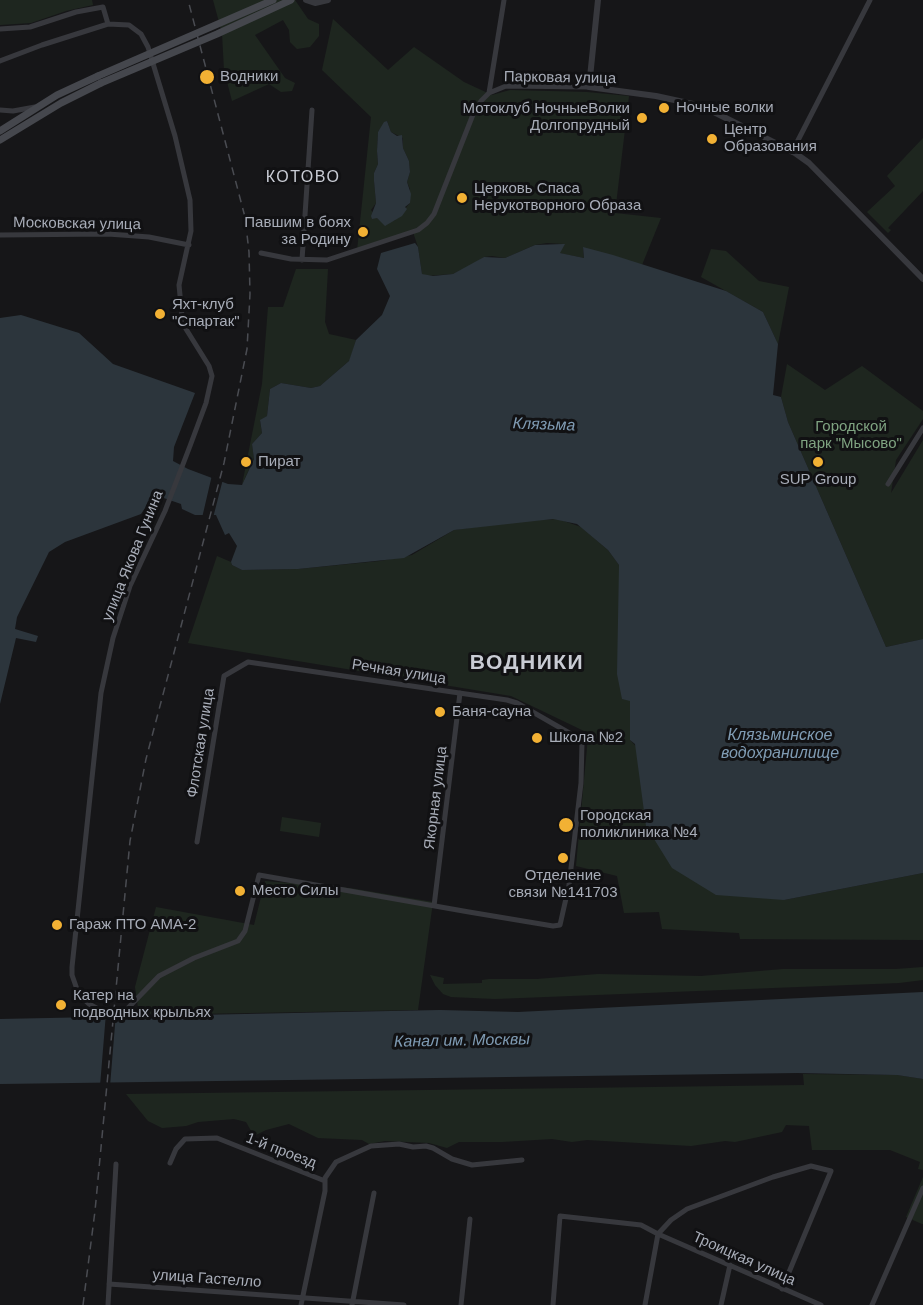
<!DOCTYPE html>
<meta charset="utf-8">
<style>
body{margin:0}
canvas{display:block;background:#161618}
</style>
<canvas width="923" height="1305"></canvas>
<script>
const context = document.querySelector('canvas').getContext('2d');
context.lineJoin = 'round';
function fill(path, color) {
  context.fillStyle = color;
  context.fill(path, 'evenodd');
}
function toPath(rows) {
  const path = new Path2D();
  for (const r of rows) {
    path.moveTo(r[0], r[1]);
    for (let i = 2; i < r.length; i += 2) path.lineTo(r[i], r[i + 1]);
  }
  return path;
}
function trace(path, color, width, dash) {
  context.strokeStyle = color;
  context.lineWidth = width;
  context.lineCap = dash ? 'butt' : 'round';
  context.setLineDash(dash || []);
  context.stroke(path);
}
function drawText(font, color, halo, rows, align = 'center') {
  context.font = font + ' Arial,sans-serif';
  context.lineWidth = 6;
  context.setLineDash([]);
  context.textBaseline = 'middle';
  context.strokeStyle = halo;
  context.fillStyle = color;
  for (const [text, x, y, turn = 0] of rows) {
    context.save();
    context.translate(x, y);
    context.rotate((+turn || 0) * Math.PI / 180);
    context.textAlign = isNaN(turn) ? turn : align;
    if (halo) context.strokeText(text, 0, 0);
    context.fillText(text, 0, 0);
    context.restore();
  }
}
fill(toPath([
 [0,0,92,0,93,5,66,11,31,23,0,25],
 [213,0,295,0,308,19,319,24,319,36,310,47,297,49,290,42,289,30,283,20,255,35,285,78,295,83,292,91,281,92,269,84,232,101,224,70,222,33],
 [333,19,388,70,414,47,464,82,492,95,510,90,587,92,629,96,615,213,661,218,642,265,583,248,584,258,559,253,564,244,547,243,535,245,505,258,492,256,484,257,471,266,453,274,426,276,422,274,418,247,413,232,357,251,371,117,322,70],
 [387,121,391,132,403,138,403,148,409,161,410,172,407,182,410,189,410,203,394,221,379,220,371,210,376,203,374,181,374,173,378,164,377,151,378,132],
 [923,138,923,191,888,228,891,230,888,233,867,212,895,186,887,176],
 [711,249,726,251,759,281,789,287,778,344,763,312,701,277],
 [296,269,328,269,325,322,329,334,356,340,350,360,320,386,311,388,281,383,270,389,267,416,260,421,262,433,252,444,254,458,242,485,262,384,268,307,283,307],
 [787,364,825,390,862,366,923,411,923,419,896,460,891,493,923,440,923,639,886,647,788,422,781,397],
 [558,519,581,527,608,550,619,565,630,700,630,740,784,900,923,873,923,940,740,939,739,933,662,929,659,912,624,913,617,876,576,866,588,737,584,731,511,696,188,643,217,556,231,562,232,565,242,570,298,569,380,561,412,555,454,530,519,521],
 [282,817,321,823,319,837,280,831],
 [265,881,350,888,433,902,418,1010,139,1015,135,987,156,907,254,925],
 [923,967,923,980,899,983,495,999,451,997,443,994,435,985,430,975,444,978,443,984,482,983,482,980,489,979,537,979,598,974,701,976,783,969,896,969],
 [803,1074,897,1075,923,1079,923,1170,918,1169,920,1162,890,1150,812,1150,809,1126,786,1125,782,1132,735,1142,725,1141,691,1146,587,1140,572,1142,552,1139,502,1142,459,1142,447,1148,429,1143,385,1141,369,1144,362,1140,318,1138,289,1124,266,1130,254,1136,246,1122,234,1119,198,1122,186,1126,162,1128,148,1121,126,1094,804,1085],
 [923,1177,923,1224,922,1224,906,1217]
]), '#1e261f');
fill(toPath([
 [387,121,391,132,397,136,402,135,403,148,409,161,410,172,407,182,411,194,410,203,405,207,407,209,402,216,385,226,377,218,372,219,371,216,376,203,374,181,374,173,378,164,377,151,378,132,384,122],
 [415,243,418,247,422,274,433,276,453,274,484,257,505,258,535,245,563,244,565,244,560,253,584,258,583,247,613,255,726,291,763,312,778,344,773,395,781,397,788,422,886,647,923,639,923,873,784,900,716,895,672,868,646,826,635,744,630,740,630,701,622,699,617,674,619,565,608,550,577,524,553,519,454,530,404,558,298,569,242,570,232,565,231,562,237,546,229,533,225,535,216,515,195,515,182,509,181,504,161,497,149,502,141,514,65,542,49,552,17,617,15,629,38,636,36,642,16,638,0,704,0,318,21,315,79,333,113,364,195,393,174,447,173,461,188,469,228,484,242,485,254,459,252,444,262,433,260,420,267,416,270,389,281,383,311,388,320,386,349,361,356,340,382,315,390,296,377,269,381,253],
 [923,992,923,1079,897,1075,797,1073,0,1084,0,1019,440,1010,518,1012]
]), '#2c353c');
fill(toPath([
 [212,475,223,479,213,518,202,518],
 [106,1013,116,1013,110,1086,100,1086]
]), '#161618');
trace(toPath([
 [0,29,30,27,76,12,103,7,108,24],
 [0,61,42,45,108,24,129,25,141,34,148,47,175,136,190,200,191,231,179,285,182,316,186,329,209,366,212,376,206,403,190,446,165,511,130,586,113,638,101,693,72,967,72,975,79,995,89,1004,100,1010,127,1009,159,976,194,958,238,941,245,931,259,875,469,912,553,926,560,925,569,885,581,783,582,742,578,738,517,703,507,700,248,662,224,676,197,842],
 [489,93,504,0],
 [0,110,13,111,35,107],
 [792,152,870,0],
 [0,235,108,234,149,237,189,245],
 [261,253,291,259,327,260,418,230,427,223,434,214,474,112,481,101,489,93,506,86,589,87],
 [302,260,312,110],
 [888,484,923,428],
 [434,906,460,693],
 [170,1163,176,1149,185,1139,217,1138,325,1181],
 [658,1234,671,1220,687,1209,773,1177,811,1166,831,1171,782,1289],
 [109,1284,404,1305],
 [108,1305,116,1164],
 [301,1305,325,1191,325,1178,336,1162,371,1146,399,1144,413,1147,426,1146,433,1148,452,1159,472,1165,522,1160],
 [352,1305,374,1193],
 [461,1305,470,1219],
 [553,1305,560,1216,641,1225,658,1234,821,1305],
 [645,1305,658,1234],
 [721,1305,730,1265],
 [872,1305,923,1188]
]), '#37383d', 5);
trace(toPath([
 [306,0,315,3,328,0],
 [598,0,589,87,656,96,702,106,795,153,809,163,923,279]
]), '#37383d', 6);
trace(toPath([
 [0,131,57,95,98,76],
 [0,140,61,103,101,83]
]), '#45474d', 7);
trace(toPath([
 [83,1305,95,1211,130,841,146,759,224,463,247,349,250,294,249,252,245,217,188,0]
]), '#4a4c52', 1.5, [8, 6]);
trace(toPath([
 [98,76,273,0],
 [101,83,217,34,291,0]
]), '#45474d', 7);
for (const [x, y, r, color] of [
 [207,77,8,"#f2b134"],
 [664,108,6,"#f2b134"],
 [642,118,6,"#f2b134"],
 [712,139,6,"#f2b134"],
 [462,198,6,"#f2b134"],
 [363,232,6,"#f2b134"],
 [160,314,6,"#f2b134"],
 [246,462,6,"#f2b134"],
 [818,462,6,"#f2b134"],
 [440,712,6,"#f2b134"],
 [537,738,6,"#f2b134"],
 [566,825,8,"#f2b134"],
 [563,858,6,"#f2b134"],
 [240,891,6,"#f2b134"],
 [57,925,6,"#f2b134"],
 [61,1005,6,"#f2b134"]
]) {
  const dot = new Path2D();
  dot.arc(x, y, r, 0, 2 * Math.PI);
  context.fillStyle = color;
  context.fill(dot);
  trace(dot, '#111113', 2);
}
drawText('15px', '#a8adb8', '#111113', [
 ["Водники",220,77],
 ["Ночные волки",676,108],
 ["Мотоклуб НочныеВолки",630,109,"right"],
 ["Долгопрудный",630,126,"right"],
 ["Центр",724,130],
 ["Образования",724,147],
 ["Церковь Спаса",474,189],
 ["Нерукотворного Образа",474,206],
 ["Павшим в боях",351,223,"right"],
 ["за Родину",351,240,"right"],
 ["Яхт-клуб",172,305],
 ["\"Спартак\"",172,322],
 ["Пират",258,462],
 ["SUP Group",818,480,"center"],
 ["Баня-сауна",452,712],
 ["Школа №2",549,738],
 ["Городская",580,816],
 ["поликлиника №4",580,833],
 ["Отделение",563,876,"center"],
 ["связи №141703",563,893,"center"],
 ["Место Силы",252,891],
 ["Гараж ПТО АМА-2",69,925],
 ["Катер на",73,996],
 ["подводных крыльях",73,1013]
], 'left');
drawText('15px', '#a8adb8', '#111113', [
 ["Парковая улица",560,78,1],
 ["Московская улица",77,224,1],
 ["улица Якова Гунина",133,556,-68],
 ["Речная улица",399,672,9],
 ["Флотская улица",201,743,-81],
 ["Якорная улица",436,798,-83],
 ["1-й проезд",281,1151,21],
 ["Троицкая улица",744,1259,24],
 ["улица Гастелло",207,1279,4]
]);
drawText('15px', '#7fa381', '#111113', [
 ["Городской",851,427],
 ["парк \"Мысово\"",851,444]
]);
context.letterSpacing = '1.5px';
drawText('16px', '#c9ccd4', '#111113', [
 ["КОТОВО",303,178]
]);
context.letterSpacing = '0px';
drawText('italic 16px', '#7f9bb3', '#111113', [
 ["Клязьма",544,425,2],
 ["Клязьминское",780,736],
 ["водохранилище",780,754],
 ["Канал им. Москвы",462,1041,-1]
]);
context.letterSpacing = '1.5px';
drawText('bold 21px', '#c9ccd4', '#111113', [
 ["ВОДНИКИ",527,663]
]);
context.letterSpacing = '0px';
</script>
